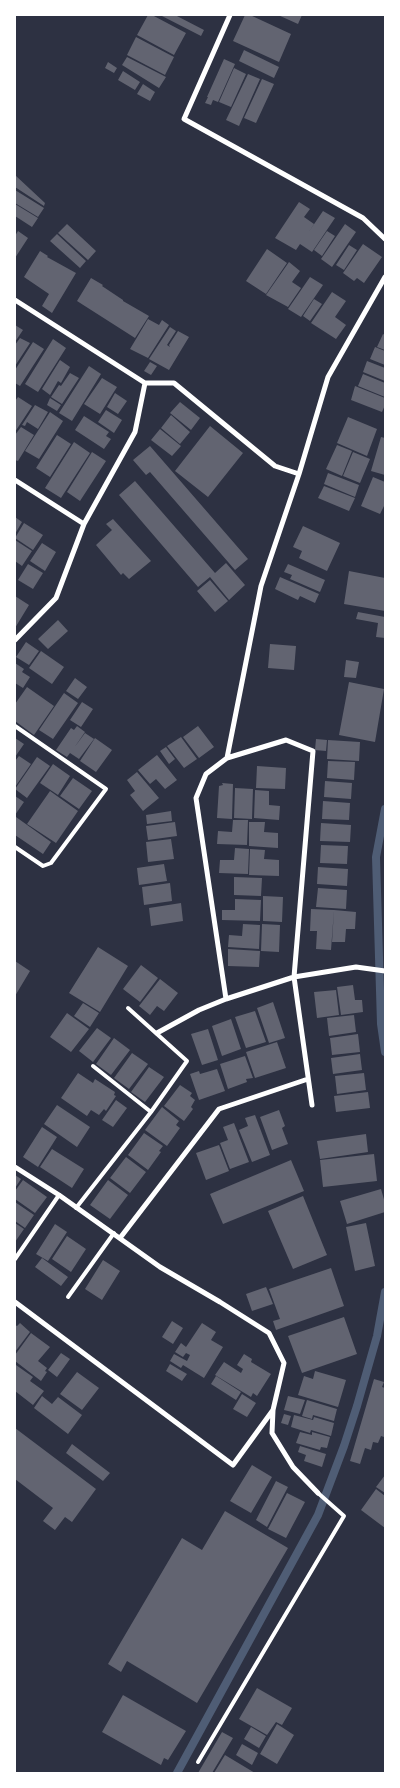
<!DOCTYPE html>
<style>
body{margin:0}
#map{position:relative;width:400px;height:1788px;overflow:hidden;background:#2d3142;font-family:"Playfair Display",serif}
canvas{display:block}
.frame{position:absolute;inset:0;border:16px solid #fff;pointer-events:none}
</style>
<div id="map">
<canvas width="400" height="1788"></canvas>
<div class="frame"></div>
</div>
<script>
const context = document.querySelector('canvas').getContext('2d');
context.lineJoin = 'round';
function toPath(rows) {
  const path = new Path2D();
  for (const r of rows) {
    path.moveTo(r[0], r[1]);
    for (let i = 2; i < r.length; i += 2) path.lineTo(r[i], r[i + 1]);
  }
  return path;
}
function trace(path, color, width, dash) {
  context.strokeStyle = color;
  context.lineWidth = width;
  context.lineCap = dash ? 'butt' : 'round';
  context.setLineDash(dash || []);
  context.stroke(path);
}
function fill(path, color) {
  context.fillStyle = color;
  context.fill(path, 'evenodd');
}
trace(toPath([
 [385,809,376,857,381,1024,385,1052],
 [177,1773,318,1515,344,1446,357,1406,377,1336,385,1292]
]), '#4f5d75', 8);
fill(toPath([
 [148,15,152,15,186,33,174,55,137,35],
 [160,15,175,15,204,30,201,36],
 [245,15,250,15,291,34,279,62,233,41],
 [278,15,302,15,298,24],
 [136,37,174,57,165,75,127,55],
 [244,50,279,67,274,78,239,61],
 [127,57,166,77,159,88,122,65],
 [224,59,235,64,218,102,213,100,211,105,205,103,208,97,207,97],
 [108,62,117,68,114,73,105,68],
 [234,68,246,74,231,107,219,102],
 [123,71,140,82,135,90,118,80],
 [248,74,260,79,239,126,226,120],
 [262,79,274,84,256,123,244,118],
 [143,84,155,92,150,101,137,94],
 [15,175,45,203,44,206,15,187],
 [15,190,44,208,38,217,15,203],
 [299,202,310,209,304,217,314,224,308,233,323,211,335,218,312,252,300,244,296,250,275,238],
 [15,204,38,218,32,227,15,216],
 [67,224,96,251,88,260,58,233],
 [345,224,356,232,332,267,321,259],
 [18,231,28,238,15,258,15,236],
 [327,231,335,236,322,256,314,250],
 [57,234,86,261,80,268,50,241],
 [363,244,382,257,364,283,357,278,354,281,343,273],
 [349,245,357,250,344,270,336,265],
 [267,249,287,263,266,294,246,281],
 [40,251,48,256,47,257,76,273,52,313,42,306,49,294,24,277],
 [289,262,300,271,292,282,301,288,288,307,266,295],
 [310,277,323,285,301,317,288,309],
 [91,278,103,285,102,286,123,300,123,301,149,316,135,338,77,301],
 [332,292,346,301,335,317,346,325,336,339,311,323],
 [314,299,322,304,310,321,303,316],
 [148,319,159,325,162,320,169,325,148,358,130,349],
 [15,325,23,330,15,342],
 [170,327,176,331,167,345,170,347,169,345,178,331,189,337,169,370,149,359],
 [383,334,385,335,385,350,377,347],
 [20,338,30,343,15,366,15,345],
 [53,339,66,348,38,392,25,384],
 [33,342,44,349,20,386,15,383,15,370],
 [375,347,385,351,385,365,370,359],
 [60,360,70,367,61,383,58,381,50,395,42,389],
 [367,361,385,368,385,381,363,372],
 [150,362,157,366,151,375,144,371],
 [89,366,101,374,72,421,59,413],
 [70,373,79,378,62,404,51,397,59,385,61,386],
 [363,374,385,383,385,397,358,386],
 [102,378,117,387,100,414,84,404],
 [355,386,385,398,385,405,382,412,351,400],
 [115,393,127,401,118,414,107,407],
 [18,397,32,406,15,432,15,401],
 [50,398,61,405,57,411,47,405],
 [180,402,200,418,191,430,170,413],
 [35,405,48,412,38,429,27,422,25,426,22,425],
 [106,410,122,420,114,433,98,422],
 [50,412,63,421,39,459,25,451],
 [171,415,190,432,180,444,161,428],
 [84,416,109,432,106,436,111,439,104,449,75,430],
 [348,417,377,429,367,456,337,443],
 [210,426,243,453,208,497,175,471],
 [21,427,34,435,18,461,15,460,15,435],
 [160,429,181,446,172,456,151,440],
 [57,435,71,444,50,477,36,468],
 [381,437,385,438,385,475,371,471],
 [74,442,90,453,61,498,45,488],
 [337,445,352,451,342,476,326,469],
 [150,446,248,559,235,570,150,472,146,475,133,460],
 [92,452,106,461,80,501,67,492],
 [353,452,370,459,360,483,343,476],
 [328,473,359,485,355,497,324,484],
 [373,477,385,482,385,504,380,514,361,506],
 [135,481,215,573,226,563,245,585,229,600,210,577,198,587,119,495],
 [324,486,355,498,349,511,318,498],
 [15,517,22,522,15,534],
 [113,519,151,561,129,579,123,573,121,575,96,545,112,530,106,524],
 [24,523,43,535,33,550,15,538],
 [303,526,340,543,327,571,299,558,302,551,293,547],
 [15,540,32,551,22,566,15,561],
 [42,543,56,552,45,571,30,561],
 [28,564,43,573,33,589,18,580],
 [288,564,325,580,320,592,290,579,292,575,284,572],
 [349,571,385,578,385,611,344,604],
 [280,577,319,594,315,603,300,596,298,600,275,589],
 [210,580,228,601,215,612,197,591],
 [15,596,29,605,15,628],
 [358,612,385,617,385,638,376,637,378,623,356,619],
 [58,620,68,631,48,649,38,639],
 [26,642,39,651,29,665,16,657],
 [270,644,296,646,294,670,268,668],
 [41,651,64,667,52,684,29,668],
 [346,660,359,662,356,678,344,677],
 [15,663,24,669,22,672,30,677,23,688,15,683],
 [75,678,87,687,78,699,66,691],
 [349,682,384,689,375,742,339,735],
 [27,687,54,706,34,735,15,721,15,704],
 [64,693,78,703,53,739,39,730],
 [82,702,93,709,81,727,70,720],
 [77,726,85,732,74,748,85,733,94,739,79,759,70,753,67,757,56,750,71,728,74,730],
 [198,726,214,747,199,758,183,737],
 [181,737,197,759,184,768,167,746],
 [15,738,24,744,15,757],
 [95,738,112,750,96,772,80,761],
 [316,739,327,740,326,751,315,750],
 [328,740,360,742,359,761,327,759],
 [166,747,175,759,169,764,160,751],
 [157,755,177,780,165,789,156,779,150,784,138,770],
 [19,756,31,764,15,787,15,761],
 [37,757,50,766,27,798,15,789],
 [328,761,355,762,354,780,327,778],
 [53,764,70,776,58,795,40,783],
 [257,766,286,768,285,789,256,788],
 [137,772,159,798,143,811,130,795,135,791,127,780],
 [73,778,92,791,79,809,60,796],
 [325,781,352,783,351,799,324,797],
 [222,783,233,784,232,819,217,818,219,786,223,785],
 [235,788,253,789,252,819,234,818],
 [255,790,269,791,269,805,280,806,279,820,254,818],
 [50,791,78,811,56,843,27,824],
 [15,796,24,802,15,815],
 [323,801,350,803,349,820,322,819],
 [171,811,172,821,147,824,146,815],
 [16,817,51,842,43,854,15,835],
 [233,820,248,820,247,845,217,844,218,831,232,832],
 [175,822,177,836,148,840,146,826],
 [249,822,265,822,264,832,278,833,278,848,249,846],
 [321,823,351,825,350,842,320,841],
 [171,839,174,859,148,862,146,842],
 [321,845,348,846,347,864,320,863],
 [235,848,249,849,248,874,219,873,220,860,234,860],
 [250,849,265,850,264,859,279,860,279,876,249,875],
 [164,864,167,881,139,885,137,868],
 [318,867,348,869,347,886,317,884],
 [234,877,262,878,261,896,234,895],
 [170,883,172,901,144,905,142,887],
 [318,888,347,890,346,909,316,907],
 [263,896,283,897,282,922,263,921],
 [235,899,261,900,260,921,222,920,222,910,235,910],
 [181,903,183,921,151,926,149,908],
 [311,909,334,910,331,950,316,949,317,931,310,931],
 [334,910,356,912,355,929,346,929,345,942,332,942],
 [243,924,260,925,259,949,228,947,229,935,242,936],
 [262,924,280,925,279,952,261,951],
 [98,947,128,966,100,1012,69,993],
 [228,949,260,951,259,967,228,966],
 [15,961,30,971,15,996],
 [141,965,158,978,140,1002,123,989],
 [160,979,178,993,164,1011,157,1006,150,1015,139,1006],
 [353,985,355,1000,362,1000,363,1012,341,1015,337,987],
 [336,990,339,1015,317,1018,314,992],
 [273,1002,285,1038,269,1043,257,1008],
 [83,1003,99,1013,90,1027,74,1016],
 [255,1011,266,1042,246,1048,235,1017],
 [67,1013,89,1029,71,1052,50,1037],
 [354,1015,356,1032,329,1036,327,1018],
 [231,1019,241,1049,222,1056,212,1026],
 [97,1028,111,1038,93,1062,79,1051],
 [208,1029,218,1060,202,1065,191,1034],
 [358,1034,360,1052,332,1055,330,1038],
 [114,1038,130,1050,111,1075,96,1064],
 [277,1042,286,1068,255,1078,246,1052],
 [132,1053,148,1064,129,1089,114,1078],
 [360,1054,362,1070,333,1074,331,1058],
 [245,1056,253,1078,246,1079,247,1082,228,1089,220,1064],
 [149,1067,164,1077,145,1102,131,1092],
 [217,1069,225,1091,199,1100,190,1074,199,1071,200,1074],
 [78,1073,93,1083,95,1079,115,1092,114,1095,116,1096,106,1111,104,1109,99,1115,91,1110,87,1116,61,1098],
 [364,1073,366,1090,337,1094,335,1076],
 [180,1085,192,1093,190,1096,195,1100,191,1107,193,1109,184,1121,164,1106],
 [368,1092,370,1108,336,1112,334,1096],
 [116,1100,127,1108,113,1127,102,1120],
 [57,1105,90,1127,77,1147,44,1124],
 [162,1107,179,1121,176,1125,180,1128,167,1146,145,1130],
 [279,1110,285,1126,282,1128,288,1144,272,1150,260,1117],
 [255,1115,270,1155,252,1162,239,1130,248,1126,245,1118],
 [234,1123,249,1162,230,1169,220,1143,228,1140,223,1127],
 [42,1127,57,1137,38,1167,23,1157],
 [144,1133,163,1146,159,1151,161,1152,148,1170,128,1155],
 [366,1134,368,1152,320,1159,317,1141],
 [219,1145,229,1171,206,1180,196,1153],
 [52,1149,84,1169,72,1188,40,1167],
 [374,1154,377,1181,323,1187,320,1160],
 [126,1157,146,1172,130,1193,110,1178],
 [291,1160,304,1191,223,1224,210,1194],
 [15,1175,21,1179,15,1188],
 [23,1180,47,1197,35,1213,15,1199,15,1191],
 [108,1180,128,1195,110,1219,90,1205],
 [381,1189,385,1203,385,1212,347,1224,340,1201],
 [303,1196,327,1255,293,1269,268,1211],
 [15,1202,34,1215,25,1228,15,1221],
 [15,1223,24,1229,15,1242],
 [366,1223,375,1266,355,1271,346,1227],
 [55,1224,67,1232,48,1261,36,1254],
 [67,1236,86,1249,71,1272,52,1259],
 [42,1258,68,1277,61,1286,35,1267],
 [103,1260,120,1271,102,1300,85,1289],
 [331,1268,344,1306,276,1330,273,1321,280,1319,269,1289],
 [266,1287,273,1304,252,1311,246,1294],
 [344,1317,357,1354,302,1373,288,1336],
 [172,1321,183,1328,173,1344,162,1337],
 [20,1323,30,1332,15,1352,15,1325,17,1326],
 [202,1323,216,1332,211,1340,223,1347,204,1378,183,1365,181,1368,170,1361,174,1354,187,1361,190,1355,186,1353,183,1357,175,1352,181,1343,186,1347],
 [31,1333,50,1347,38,1361,47,1368,45,1371,47,1372,41,1381,15,1361,15,1355],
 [61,1353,70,1359,57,1377,48,1370],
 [244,1354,252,1359,251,1362,271,1374,257,1396,253,1393,251,1397,215,1375,224,1362,241,1373,243,1369,237,1365],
 [170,1364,187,1374,182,1381,166,1371],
 [16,1365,33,1377,30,1381,44,1391,33,1405,15,1391],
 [315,1371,346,1380,338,1407,298,1395,304,1376,313,1379],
 [77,1372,99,1388,82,1410,60,1394],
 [216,1376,241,1392,236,1400,211,1384],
 [374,1379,384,1382,382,1387,385,1388,385,1433,384,1437,381,1436,378,1443,373,1442,371,1450,365,1448,360,1464,350,1461],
 [242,1394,256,1403,247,1417,233,1409],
 [42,1396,52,1404,58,1397,82,1415,68,1434,34,1408],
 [288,1396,305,1400,300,1414,284,1410],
 [307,1400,337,1409,334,1421,313,1415,312,1419,302,1416],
 [284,1414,291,1416,288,1425,281,1423],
 [294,1415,313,1420,314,1417,334,1423,331,1436,311,1430,310,1433,291,1427],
 [15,1428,96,1489,72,1522,65,1517,55,1530,43,1521,53,1508,15,1479],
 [300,1432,312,1435,312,1432,330,1437,327,1448,321,1447,320,1450,296,1443],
 [72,1444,110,1473,103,1481,66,1453],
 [300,1446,326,1454,322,1467,304,1461,306,1455,298,1452],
 [252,1465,272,1477,251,1513,230,1501],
 [385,1475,385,1493,376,1487],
 [276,1481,288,1487,267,1527,256,1520],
 [376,1489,385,1496,385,1528,361,1510],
 [287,1493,305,1502,286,1538,268,1529],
 [225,1511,288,1548,197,1703,127,1661,121,1672,108,1664,182,1538,202,1550],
 [257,1688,292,1708,282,1725,276,1722,267,1735,239,1719],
 [123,1695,186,1731,168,1760,164,1758,161,1765,102,1732],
 [277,1724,294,1735,277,1764,260,1754],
 [251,1727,266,1736,259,1748,244,1739],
 [222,1732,233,1738,212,1773,198,1773],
 [242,1744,258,1753,252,1765,236,1755],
 [225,1755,255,1773,214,1773]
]), '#626471');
trace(toPath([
 [15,726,106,789,51,863,43,866,15,847],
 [93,1066,151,1112],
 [76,1208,151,1112,187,1061,128,1008],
 [15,1259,59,1195],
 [68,1297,114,1233],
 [198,1762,344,1516,318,1493]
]), '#fff', 4);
trace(toPath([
 [230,15,184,119,363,218,385,239],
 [15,300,145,383,174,383,275,466,299,474],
 [15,480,84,524],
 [15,640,56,598,84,524,135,432,145,383],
 [227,758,261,586,299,474,328,377,385,277],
 [226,999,196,798,206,774,227,758,286,740,313,751,294,977,312,1105],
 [157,1033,199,1010,226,999,294,977,356,967,385,971],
 [15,1167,59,1195,160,1267,220,1302,269,1333,284,1363,273,1410,272,1433,293,1467,318,1493],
 [120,1238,219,1109,308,1079],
 [15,1302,233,1465,273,1410]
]), '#fff', 5);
</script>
